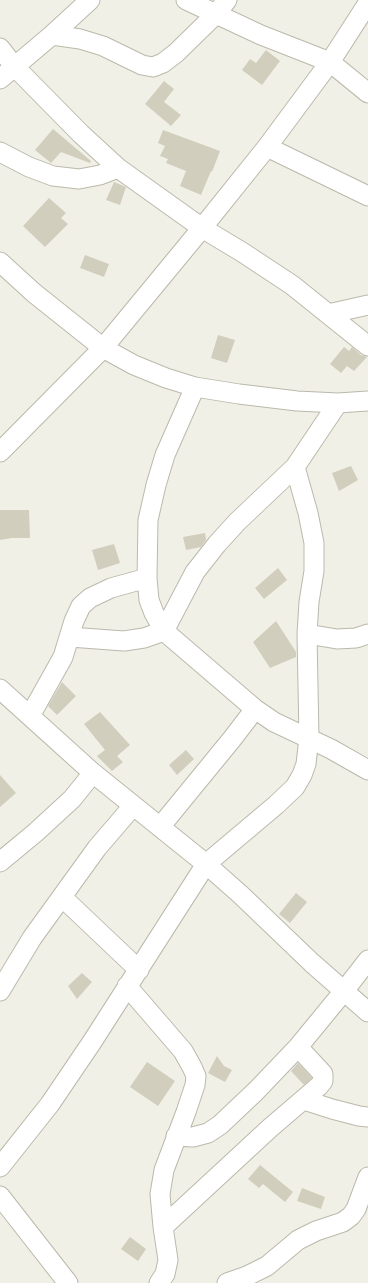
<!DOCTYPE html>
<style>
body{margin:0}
canvas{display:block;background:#f1f0e7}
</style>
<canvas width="368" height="1283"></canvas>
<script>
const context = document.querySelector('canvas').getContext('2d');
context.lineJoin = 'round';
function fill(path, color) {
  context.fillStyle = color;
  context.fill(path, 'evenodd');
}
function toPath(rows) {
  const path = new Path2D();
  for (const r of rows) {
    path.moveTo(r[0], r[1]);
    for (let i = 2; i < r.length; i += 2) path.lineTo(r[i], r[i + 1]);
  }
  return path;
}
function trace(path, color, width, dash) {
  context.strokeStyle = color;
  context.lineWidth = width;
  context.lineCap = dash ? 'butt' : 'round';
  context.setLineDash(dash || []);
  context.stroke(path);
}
fill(toPath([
 [266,50,280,61,262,85,242,70,250,59,256,63],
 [164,81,174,89,164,102,181,115,171,126,145,104],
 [53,129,91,161,90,163,61,152,51,163,35,150],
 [163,130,220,151,212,172,211,171,201,195,180,186,186,171,166,163,168,159,160,156,165,146,158,143],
 [114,182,126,187,120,205,106,200],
 [49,198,66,213,61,218,68,224,45,247,23,226],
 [85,255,109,264,104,277,80,268],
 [218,335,235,340,227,363,211,358],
 [344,347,349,351,352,347,361,355,367,357,354,371,347,366,341,373,330,364],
 [351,466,358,480,339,491,332,473],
 [0,510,29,510,30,538,12,538,0,540],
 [205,533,206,540,201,547,186,550,183,537],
 [114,544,120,563,98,570,92,550],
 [278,568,287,580,264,599,255,588],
 [276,621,296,652,296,657,270,668,253,642],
 [62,682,76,696,57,715,48,706],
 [100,712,130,745,117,756,123,762,112,771,97,756,105,750,84,724],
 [186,750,194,759,177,775,169,765],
 [0,775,16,793,0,807],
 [296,893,307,902,290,923,279,914],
 [82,973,92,982,77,999,68,986],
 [217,1056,224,1066,232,1070,225,1082,208,1073],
 [147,1062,175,1081,158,1106,130,1087],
 [298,1063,312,1078,304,1085,291,1071],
 [260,1165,293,1192,285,1202,263,1184,259,1188,248,1179],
 [302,1188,325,1197,321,1209,297,1201],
 [130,1237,146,1249,138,1261,121,1249]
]), '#d1cebd');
const street = toPath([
 [186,0,261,35,330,62,368,93],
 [52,35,80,39,103,46,142,65,153,67,163,63,176,53,216,14,227,0],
 [0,48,14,66,81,134,118,168,202,228,242,252,292,285,368,346],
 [0,79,52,35,90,0],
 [267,147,368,196],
 [0,152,29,167,53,176,79,179,100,175,118,168],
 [0,262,34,293,103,348,134,365,166,378,195,387,239,394,297,401,338,403,368,401],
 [328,314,368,305],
 [195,387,165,455,156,485,148,520,147,578,149,600,154,613,164,631,255,709,274,722,331,749,368,770],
 [0,452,103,348,202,228,267,147,330,62,368,3],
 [307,634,337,639,356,638,368,634],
 [70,637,124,641,144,638,164,631,195,572,217,544,237,522,295,467,338,403],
 [0,689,93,773,206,864,241,895,312,963,368,1012],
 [30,716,63,657,74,621,81,606,90,598,111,588,147,578],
 [160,827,232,739,255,709],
 [0,862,35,833,72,799,93,773],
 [62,897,139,970],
 [127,986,183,1051,192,1067,196,1076,195,1085,186,1112,164,1170,160,1194,163,1227,168,1260,165,1274,159,1283],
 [0,991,32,938,97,848,133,806],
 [304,1100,332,1109,359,1116,368,1117],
 [176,1136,193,1137,208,1133,220,1125,256,1091,298,1047,344,991,368,960],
 [0,1167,50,1104,92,1042,206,864,276,805,295,787,302,775,306,764,309,738,307,634,309,602,314,571,314,543,308,513,295,467],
 [0,1196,68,1283],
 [163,1227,270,1128,319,1086,323,1081,323,1074,298,1047],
 [227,1283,247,1276,267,1266,298,1240,316,1231,343,1222,351,1216,356,1209,368,1177]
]);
trace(street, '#bbb9aa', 21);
trace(street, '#fff', 19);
</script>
